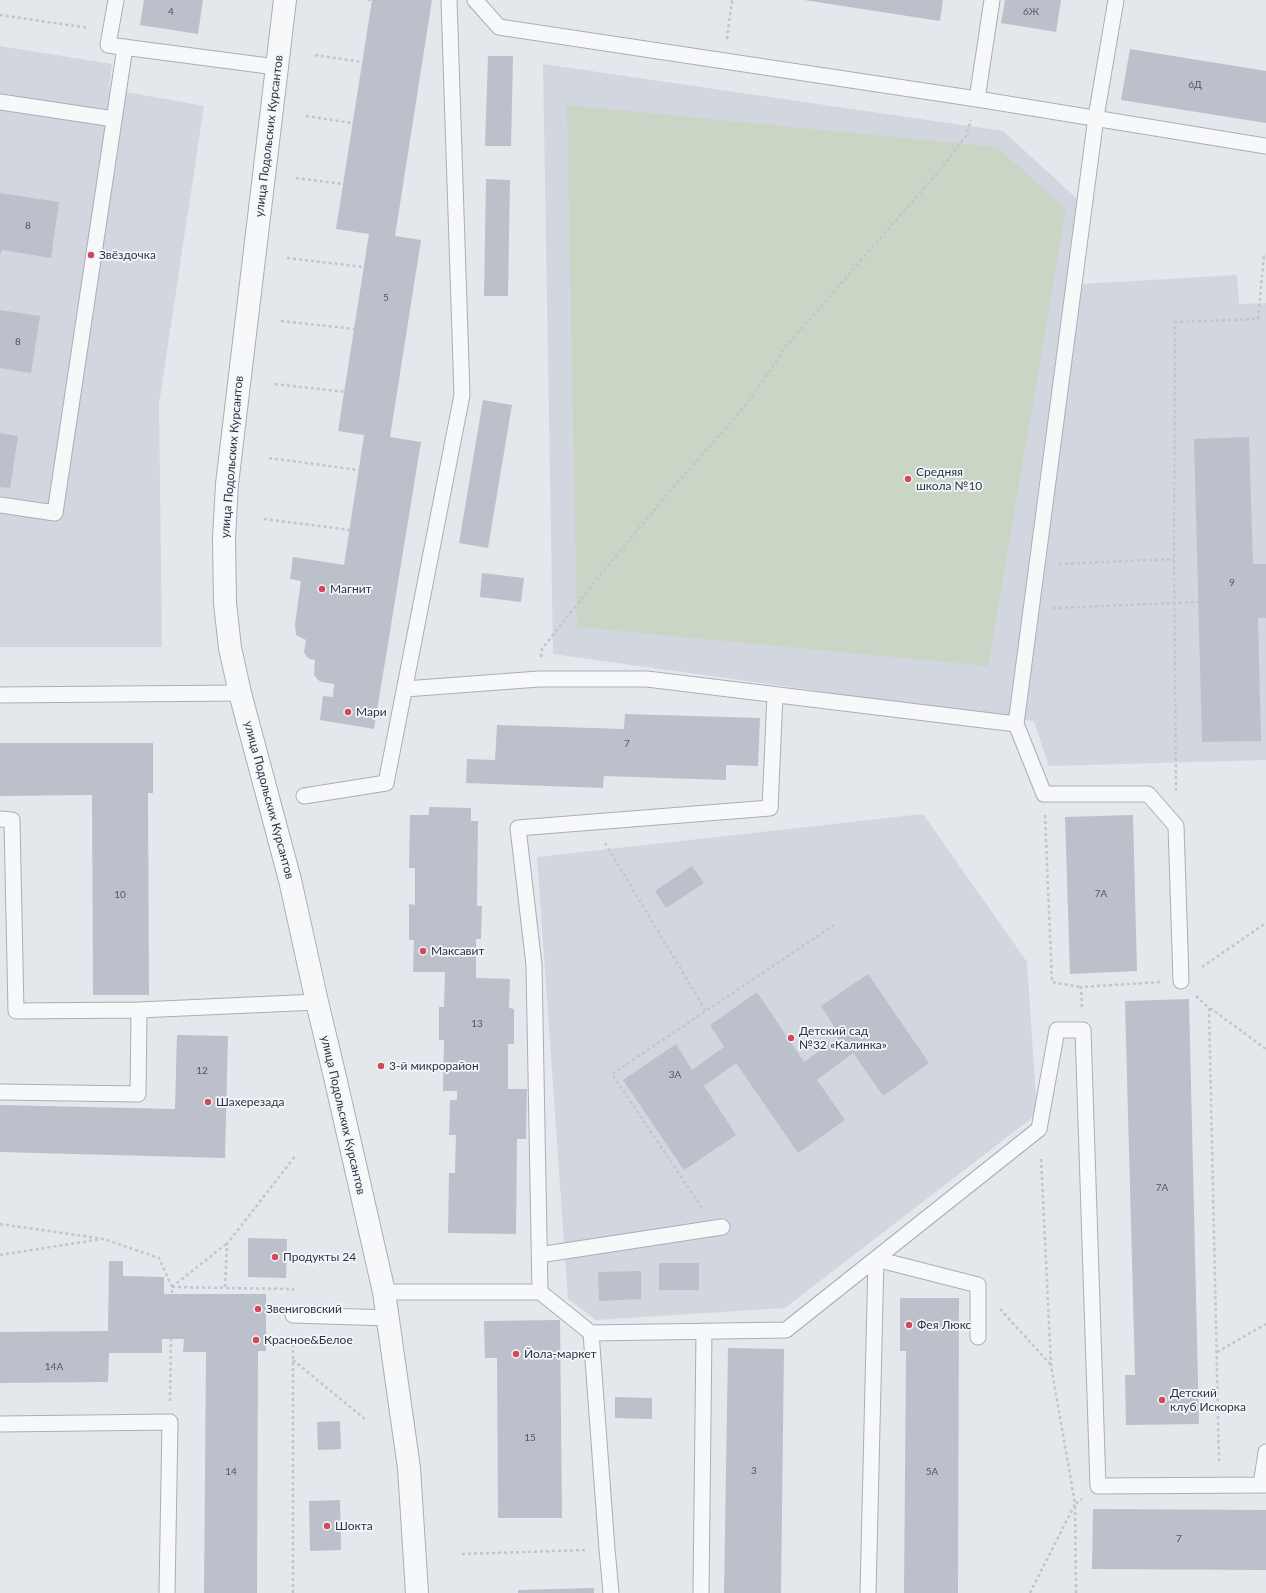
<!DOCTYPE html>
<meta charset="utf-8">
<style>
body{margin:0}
canvas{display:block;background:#e4e7ec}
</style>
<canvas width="1266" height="1593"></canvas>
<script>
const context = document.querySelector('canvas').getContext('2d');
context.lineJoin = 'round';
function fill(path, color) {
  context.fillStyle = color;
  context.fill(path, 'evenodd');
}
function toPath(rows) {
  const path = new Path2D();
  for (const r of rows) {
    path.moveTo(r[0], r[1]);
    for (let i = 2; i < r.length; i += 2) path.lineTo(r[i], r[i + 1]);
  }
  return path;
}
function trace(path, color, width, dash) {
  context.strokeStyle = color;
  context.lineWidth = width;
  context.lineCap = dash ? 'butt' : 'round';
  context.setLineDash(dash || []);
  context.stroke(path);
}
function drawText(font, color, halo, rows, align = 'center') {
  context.font = font + ' Lato,sans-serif';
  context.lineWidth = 3.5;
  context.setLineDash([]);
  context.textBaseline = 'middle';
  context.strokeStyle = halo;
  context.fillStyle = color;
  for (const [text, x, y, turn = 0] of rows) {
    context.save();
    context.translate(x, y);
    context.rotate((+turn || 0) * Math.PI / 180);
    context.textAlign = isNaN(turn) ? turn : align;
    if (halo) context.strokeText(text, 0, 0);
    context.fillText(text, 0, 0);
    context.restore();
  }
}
fill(toPath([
 [0,46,112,64,109,89,204,106,159,404,162,647,0,647],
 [543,64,1003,131,1085,206,1081,284,1237,275,1239,304,1266,303,1266,760,1049,766,1034,721,553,654],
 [923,814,1027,962,1037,1114,785,1308,596,1320,568,1299,537,857]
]), '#d2d6de');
fill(toPath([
 [567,105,997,147,1066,209,988,666,577,627]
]), '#c9d6c5');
fill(toPath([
 [144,0,203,0,198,34,140,25],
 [372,0,432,0,395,236,421,240,390,437,421,442,374,729,320,720,323,696,333,697,334,684,322,682,318,680,314,675,315,660,310,659,307,657,304,652,306,640,296,635,295,624,301,581,290,579,293,557,344,565,364,435,338,431,369,234,336,229],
 [804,0,943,0,940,21],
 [1005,0,1061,0,1056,32,1001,23],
 [1130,49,1266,71,1266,123,1121,100],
 [488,56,513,56,511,146,485,146],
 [486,179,510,180,508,296,484,296],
 [0,193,59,202,51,258,2,250,0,255],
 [0,310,40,316,31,373,0,368],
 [483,400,512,405,488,548,459,543],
 [0,433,18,436,10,488,0,487],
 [1249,437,1253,564,1266,564,1266,618,1258,618,1261,741,1202,742,1194,439],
 [482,573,524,578,521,602,480,597],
 [625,714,760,718,758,766,726,765,726,780,604,776,603,788,466,783,467,759,495,760,497,725,624,729],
 [0,743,153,743,153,793,148,793,149,995,93,995,92,795,0,796],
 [429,807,471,808,471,821,478,821,477,906,482,906,481,939,476,939,476,978,510,979,509,1008,514,1009,514,1044,508,1044,508,1089,527,1089,526,1139,517,1139,516,1234,448,1233,449,1173,455,1173,456,1135,449,1135,450,1100,457,1100,457,1091,443,1091,444,1040,439,1040,439,1007,444,1007,445,972,413,972,414,940,409,940,409,904,415,905,415,868,409,868,410,815,429,815],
 [1133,815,1137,971,1070,974,1065,817],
 [692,866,704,883,666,908,655,891],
 [868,974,929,1063,883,1096,853,1053,817,1080,845,1120,798,1153,736,1063,704,1086,736,1135,684,1170,623,1080,676,1044,692,1070,724,1047,710,1025,757,992,804,1062,840,1036,821,1006],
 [1189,999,1199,1424,1126,1425,1125,1375,1135,1375,1125,1001],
 [177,1035,228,1036,225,1158,0,1152,0,1105,175,1109],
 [248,1238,287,1239,286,1278,248,1277],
 [109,1261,123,1261,123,1276,164,1277,164,1294,266,1294,266,1351,258,1351,257,1593,204,1593,206,1352,183,1352,184,1339,162,1339,162,1353,109,1353,108,1382,0,1383,0,1332,108,1331],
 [659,1263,699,1263,699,1290,659,1290],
 [641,1271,641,1299,599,1301,598,1272],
 [900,1298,959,1298,958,1593,904,1593,906,1351,900,1351],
 [560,1320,562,1518,498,1518,497,1358,485,1358,484,1321],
 [728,1348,784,1349,781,1593,724,1593],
 [615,1397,652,1398,652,1419,615,1418],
 [340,1421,341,1449,318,1450,317,1422],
 [340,1500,341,1550,310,1551,309,1501],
 [1093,1509,1266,1510,1266,1570,1092,1569],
 [594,1588,594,1593,518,1593,518,1590]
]), '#bbc0ca');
const service = toPath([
 [116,0,108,45,276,67],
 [475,0,499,27,977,99,1266,146],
 [1116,0,1096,117,1016,724,1044,794,1148,794,1176,826,1181,981],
 [977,99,992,0],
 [0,102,114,119],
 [0,505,55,513,125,47],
 [405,689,539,679,647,679,1016,724],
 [0,695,240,693],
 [304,796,386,783,462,395,449,0],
 [0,819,12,820,16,1011,139,1010,317,1002],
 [0,1092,138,1094,139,1010],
 [539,1255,722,1227],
 [384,1292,540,1292,534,965,518,828,770,808,775,695],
 [540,1292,591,1333,607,1549,611,1593],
 [293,1315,388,1318],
 [591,1333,786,1330,1039,1129,1057,1030,1083,1030,1098,1486,1266,1485],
 [0,1424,170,1422,167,1593],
 [1261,1485,1266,1452],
 [701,1593,704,1331],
 [868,1593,876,1259,978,1285,978,1337]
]);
const tertiary = toPath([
 [285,0,227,484,224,538,225,603,230,648,240,693,290,880,317,1002,335,1077,384,1292,409,1468,417,1593]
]);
trace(service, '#a9aeb7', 17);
trace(tertiary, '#a9aeb7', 24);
trace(toPath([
 [368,0,371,0],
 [0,15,89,28],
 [727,39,732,0],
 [315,55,362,62],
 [306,116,352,123],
 [296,178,343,184],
 [287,258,364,267],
 [281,321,355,329],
 [275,384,345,392],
 [269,458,359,470],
 [264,519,350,530],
 [1059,564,1174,559],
 [1053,608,1198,602],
 [541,657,542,649,600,575,665,497,746,405,787,345,940,170,966,136,971,120],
 [1176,791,1174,559,1175,322,1258,319,1264,255,1266,255],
 [1045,815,1052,982,1081,987],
 [605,843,706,1011],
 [1202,967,1266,923],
 [1196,996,1209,1008,1219,1463],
 [1082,1007,1081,987,1160,982],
 [1210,1008,1266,1049],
 [702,1208,612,1074,837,923],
 [0,1224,104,1239,159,1258,172,1287,172,1294],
 [0,1255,102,1239],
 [172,1287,293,1289,293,1293],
 [172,1287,226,1244],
 [225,1287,227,1244,296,1155],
 [1000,1309,1051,1365],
 [293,1338,293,1593],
 [1217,1352,1266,1324],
 [293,1360,366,1420],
 [170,1401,171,1339],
 [462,1554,586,1550],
 [1030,1593,1075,1504,1051,1365,1041,1157],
 [1076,1593,1075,1504,1082,1499]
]), '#c2c5cb', 2.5, [3, 3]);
trace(service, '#f7f8fa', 15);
trace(tertiary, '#f7f8fa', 22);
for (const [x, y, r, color] of [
 [91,255,4,"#d1495b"],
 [908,479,4,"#d1495b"],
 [322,589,4,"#d1495b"],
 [348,712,4,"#d1495b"],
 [423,951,4,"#d1495b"],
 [791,1038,4,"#d1495b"],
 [381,1066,4,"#d1495b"],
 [208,1102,4,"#d1495b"],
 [275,1257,4,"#d1495b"],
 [258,1309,4,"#d1495b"],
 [909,1325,4,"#d1495b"],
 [256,1340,4,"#d1495b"],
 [516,1354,4,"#d1495b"],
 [1162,1400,4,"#d1495b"],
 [327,1526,4,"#d1495b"]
]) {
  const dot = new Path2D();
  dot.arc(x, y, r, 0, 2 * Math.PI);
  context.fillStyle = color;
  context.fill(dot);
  trace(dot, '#f4f6f9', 1.5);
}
drawText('10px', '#4f5766', null, [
 ["4",171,12],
 ["6Ж",1031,12],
 ["6Д",1195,85],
 ["8",28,226],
 ["5",386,298],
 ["8",18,342],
 ["9",1232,583],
 ["7",627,744],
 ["7А",1101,894],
 ["10",120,895],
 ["13",477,1024],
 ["12",202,1071],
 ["3А",675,1075],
 ["7А",1162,1188],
 ["14А",54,1367],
 ["15",530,1438],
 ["3",754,1471],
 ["14",231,1472],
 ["5А",932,1472],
 ["7",1179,1539]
]);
drawText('12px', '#2b3445', '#f4f6f9', [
 ["улица Подольских Курсантов",269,136,-83],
 ["улица Подольских Курсантов",232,457,-85],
 ["улица Подольских Курсантов",269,800,75],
 ["улица Подольских Курсантов",343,1115,77]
]);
drawText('12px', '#2b3445', '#f4f6f9', [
 ["Звёздочка",99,255],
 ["Средняя",916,472],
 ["школа №10",916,486],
 ["Магнит",330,589],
 ["Мари",356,712],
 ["Максавит",431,951],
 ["Детский сад",799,1031],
 ["№32 «Калинка»",799,1045],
 ["3-й микрорайон",389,1066],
 ["Шахерезада",216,1102],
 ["Продукты 24",283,1257],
 ["Звениговский",266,1309],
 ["Фея Люкс",917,1325],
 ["Красное&Белое",264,1340],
 ["Йола-маркет",524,1354],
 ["Детский",1170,1393],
 ["клуб Искорка",1170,1407],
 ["Шокта",335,1526]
], 'left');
</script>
